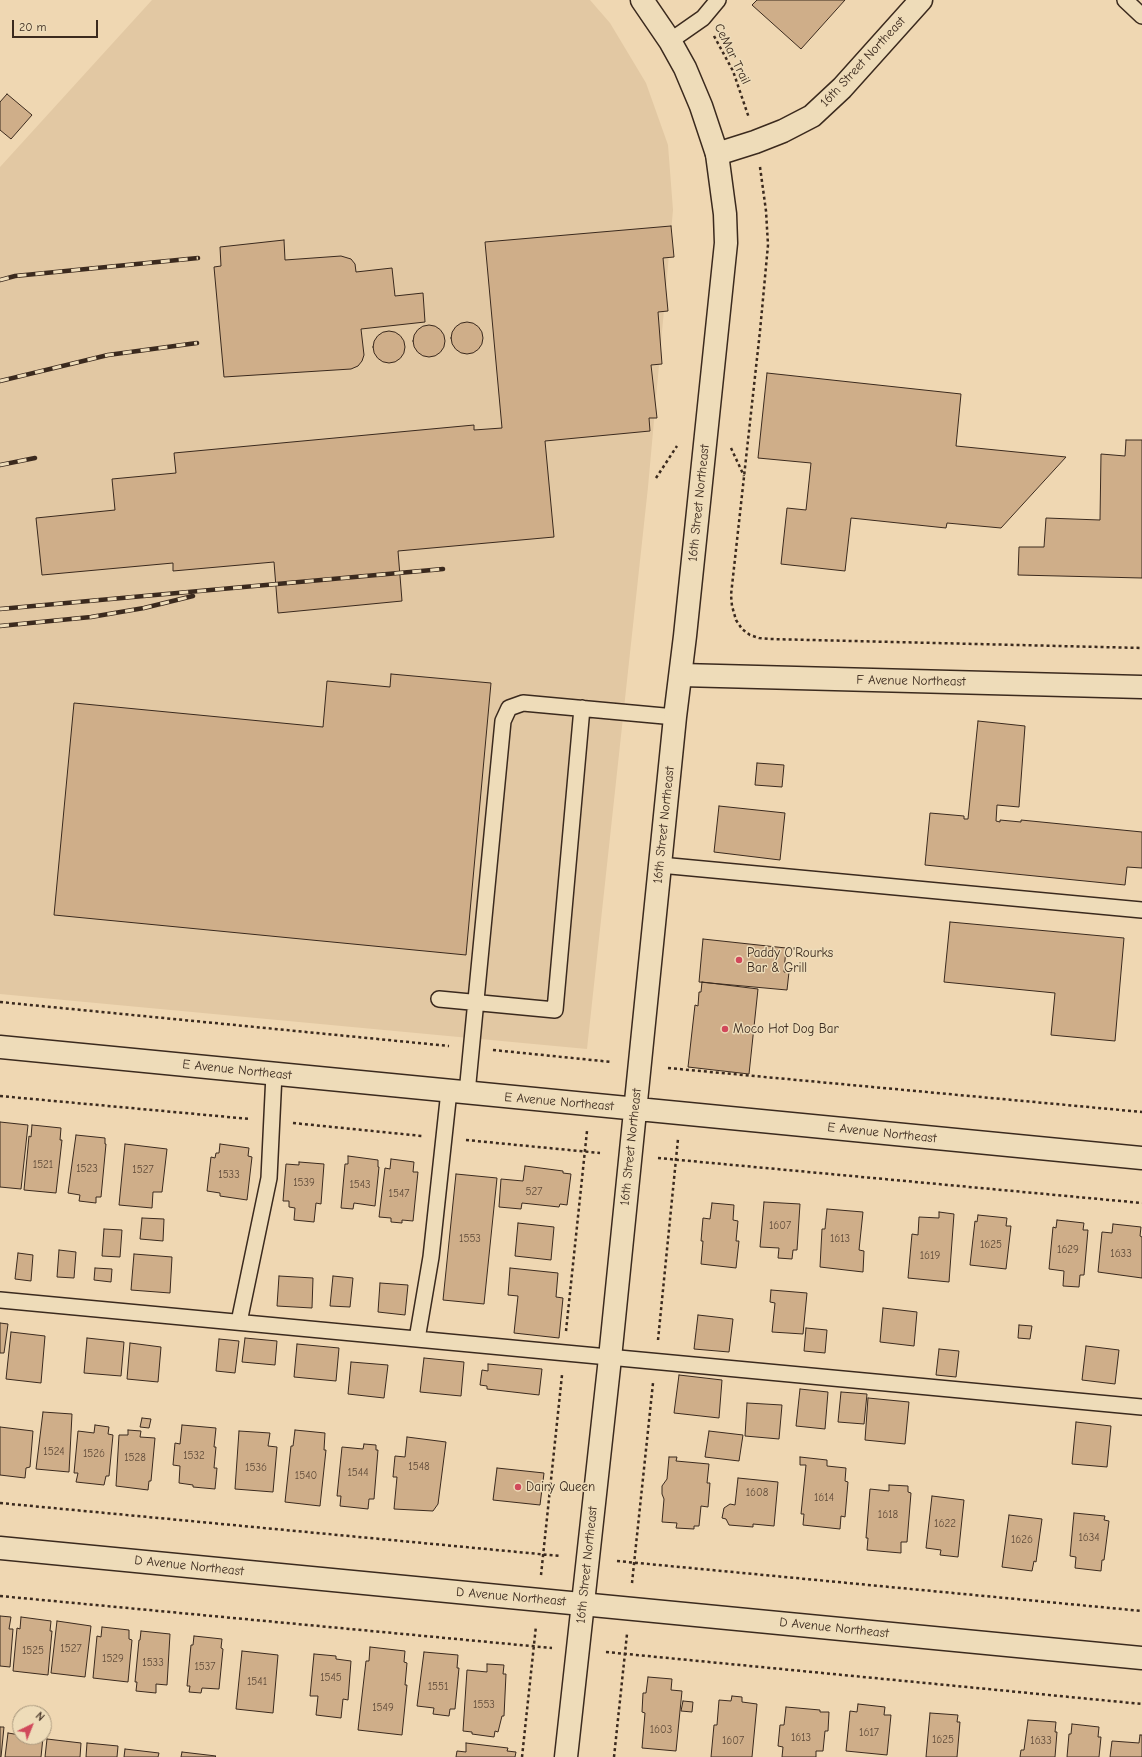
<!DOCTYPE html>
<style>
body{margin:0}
#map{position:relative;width:1142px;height:1757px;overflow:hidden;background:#efd7b2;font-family:"Comic Neue",sans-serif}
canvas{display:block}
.north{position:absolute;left:12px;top:1705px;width:40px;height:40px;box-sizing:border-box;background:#eedcb9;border:1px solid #a6957b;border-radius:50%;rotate:43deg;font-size:11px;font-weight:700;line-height:16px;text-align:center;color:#3b2a1e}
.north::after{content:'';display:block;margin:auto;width:14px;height:18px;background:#d1495b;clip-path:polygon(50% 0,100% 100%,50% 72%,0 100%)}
.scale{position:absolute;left:12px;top:20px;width:86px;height:18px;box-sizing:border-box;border:2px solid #3b2a1e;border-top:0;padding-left:5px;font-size:12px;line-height:14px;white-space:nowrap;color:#3b2a1e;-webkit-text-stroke:3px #eedcb9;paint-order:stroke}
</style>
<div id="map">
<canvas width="1142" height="1757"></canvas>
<div class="north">N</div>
<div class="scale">20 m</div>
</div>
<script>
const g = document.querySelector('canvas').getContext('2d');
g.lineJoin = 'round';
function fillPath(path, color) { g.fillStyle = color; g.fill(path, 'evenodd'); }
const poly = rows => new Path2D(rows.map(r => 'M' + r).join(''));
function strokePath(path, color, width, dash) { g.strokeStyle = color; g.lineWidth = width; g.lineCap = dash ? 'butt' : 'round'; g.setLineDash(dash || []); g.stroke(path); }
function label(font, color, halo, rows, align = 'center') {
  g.font = font + ' "Comic Neue",sans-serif'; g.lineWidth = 3; g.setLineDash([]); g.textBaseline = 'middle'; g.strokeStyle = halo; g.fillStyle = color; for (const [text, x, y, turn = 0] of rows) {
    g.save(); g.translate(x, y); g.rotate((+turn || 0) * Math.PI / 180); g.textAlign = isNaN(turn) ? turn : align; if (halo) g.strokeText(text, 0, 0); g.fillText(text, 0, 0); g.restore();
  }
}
fillPath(poly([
 [152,0,590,0,610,23,646,83,668,145,673,210,648,487,587,1049,0,994,0,167]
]), '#e2c8a3');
const building = poly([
 [757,0,845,0,801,49,752,5,757,0],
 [7,94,32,115,11,139,0,130,0,102,7,94],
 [671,226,674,257,663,258,668,311,658,312,662,364,651,365,657,418,649,418,650,431,545,441,554,537,398,551,402,601,278,613,274,562,173,571,173,563,42,575,36,518,115,510,112,479,176,473,174,453,474,425,474,430,502,428,485,242,671,226],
 [284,240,285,260,341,256,351,259,355,264,356,272,392,268,395,296,423,293,425,322,361,329,364,355,362,361,358,366,351,369,224,377,214,267,221,266,220,247,284,240],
 '451 338a16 16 0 1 1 32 0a16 16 0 1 1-32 0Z',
 '413 341a16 16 0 1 1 32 0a16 16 0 1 1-32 0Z',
 '373 347a16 16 0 1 1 32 0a16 16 0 1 1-32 0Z',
 [767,373,961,394,956,446,1066,457,1001,528,947,523,946,528,851,518,845,571,781,564,787,508,806,510,811,463,758,458,767,373],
 [1126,440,1142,440,1142,578,1018,575,1019,547,1044,547,1046,518,1100,520,1101,454,1125,456,1126,440],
 [391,674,491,683,466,955,54,915,74,703,323,727,327,681,390,687,391,674],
 [978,721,1025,726,1019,807,997,805,996,821,1000,822,1000,820,1021,822,1021,820,1142,832,1142,868,1127,867,1125,885,925,865,930,813,964,816,964,819,968,819,978,721],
 [757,763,784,765,782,787,755,785,757,763],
 [719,806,785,813,780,860,714,852,719,806],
 [950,922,1124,938,1115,1041,1051,1035,1055,993,944,982,950,922],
 [703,939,786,948,784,972,789,972,787,990,699,982,703,939],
 [702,982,758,989,749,1074,688,1067,695,1005,698,1006,699,992,701,992,702,982],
 [0,1122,28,1125,21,1189,0,1187,0,1122],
 [32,1125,61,1128,60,1140,62,1140,56,1193,24,1190,29,1136,31,1137,32,1125],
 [76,1135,105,1138,105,1144,106,1144,101,1197,96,1197,96,1203,79,1201,80,1195,68,1193,76,1135],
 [125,1144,167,1149,162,1192,153,1192,152,1208,119,1205,125,1144],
 [220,1144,249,1148,248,1156,252,1157,247,1200,220,1196,220,1193,207,1191,211,1157,215,1158,216,1153,219,1153,220,1144],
 [348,1156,378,1160,378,1167,379,1167,375,1206,354,1203,353,1209,341,1208,345,1164,348,1164,348,1156],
 [391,1159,414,1162,413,1172,418,1172,413,1221,402,1220,402,1223,391,1222,391,1218,379,1217,385,1168,390,1169,391,1159],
 [299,1162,324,1164,321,1204,316,1203,314,1222,294,1220,295,1208,289,1207,289,1201,283,1201,286,1164,299,1165,299,1162],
 [525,1166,563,1171,563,1173,571,1174,567,1205,560,1204,559,1207,522,1203,521,1209,499,1207,501,1179,523,1181,525,1166],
 [456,1174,497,1178,484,1304,443,1300,456,1174],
 [764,1202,800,1204,797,1250,793,1250,792,1259,778,1258,779,1248,760,1247,764,1202],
 [712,1203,734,1205,733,1220,738,1221,736,1241,739,1241,736,1268,701,1264,703,1241,701,1241,703,1218,710,1219,712,1203],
 [827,1209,863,1212,859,1250,864,1251,863,1272,820,1267,822,1229,825,1229,827,1209],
 [939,1212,954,1214,949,1282,908,1278,912,1234,918,1235,919,1217,939,1218,939,1212],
 [978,1215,1007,1218,1006,1226,1011,1226,1006,1269,970,1265,975,1221,977,1222,978,1215],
 [142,1218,164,1219,163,1241,140,1239,142,1218],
 [1057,1220,1084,1223,1083,1230,1088,1230,1084,1275,1080,1275,1079,1287,1063,1286,1064,1271,1049,1269,1053,1227,1056,1228,1057,1220],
 [518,1223,554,1227,551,1260,515,1256,518,1223],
 [1113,1224,1141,1227,1140,1236,1142,1237,1142,1278,1098,1272,1102,1232,1112,1233,1113,1224],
 [104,1229,122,1230,120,1257,102,1256,104,1229],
 [59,1250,76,1252,74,1278,57,1277,59,1250],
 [18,1253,33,1255,31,1281,15,1279,18,1253],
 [134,1254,172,1257,170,1293,131,1290,134,1254],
 [95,1268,112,1269,111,1282,94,1280,95,1268],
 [510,1268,558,1273,556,1297,563,1298,559,1338,514,1333,518,1296,508,1295,510,1268],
 [279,1276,313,1278,312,1308,277,1306,279,1276],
 [333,1276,353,1278,350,1307,330,1306,333,1276],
 [380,1283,408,1285,405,1315,378,1312,380,1283],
 [771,1290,807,1293,803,1334,772,1332,775,1303,770,1302,771,1290],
 [883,1308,917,1312,914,1346,880,1342,883,1308],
 [698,1315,733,1319,729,1352,694,1349,698,1315],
 [0,1323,8,1324,4,1353,0,1353,0,1323],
 [1019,1325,1032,1326,1030,1339,1018,1338,1019,1325],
 [806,1328,827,1330,825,1353,804,1351,806,1328],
 [11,1332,45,1336,41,1383,6,1379,11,1332],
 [87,1338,124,1342,121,1376,84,1373,87,1338],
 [245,1338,277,1341,275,1365,242,1362,245,1338],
 [219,1339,239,1341,235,1373,216,1371,219,1339],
 [130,1343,161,1347,158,1382,127,1379,130,1343],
 [297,1344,339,1348,336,1381,294,1377,297,1344],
 [1086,1346,1119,1350,1115,1384,1082,1380,1086,1346],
 [939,1349,959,1351,956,1377,936,1375,939,1349],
 [424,1358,464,1362,461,1396,420,1392,424,1358],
 [351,1362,388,1365,384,1398,348,1394,351,1362],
 [488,1364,542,1369,539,1395,487,1389,487,1386,480,1385,482,1370,488,1371,488,1364],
 [679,1375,722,1380,719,1418,674,1413,679,1375],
 [800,1389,828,1392,825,1429,796,1426,800,1389],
 [841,1392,867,1394,864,1424,838,1422,841,1392],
 [868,1398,909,1402,905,1444,865,1440,868,1398],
 [747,1403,782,1405,779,1439,745,1436,747,1403],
 [43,1412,72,1414,69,1472,36,1469,43,1412],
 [142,1418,151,1419,149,1428,140,1427,142,1418],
 [1076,1422,1111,1426,1107,1467,1072,1464,1076,1422],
 [95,1425,109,1427,108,1434,113,1435,109,1476,106,1476,104,1485,76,1482,78,1473,74,1473,78,1431,94,1433,95,1425],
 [182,1425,216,1428,214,1447,216,1447,214,1468,217,1468,215,1489,193,1487,193,1485,179,1483,180,1466,173,1465,175,1443,180,1444,182,1425],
 [0,1427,33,1431,30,1467,26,1468,25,1478,0,1475,0,1427],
 [128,1430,141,1431,140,1437,155,1438,151,1481,149,1481,148,1490,116,1486,119,1435,128,1435,128,1430],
 [295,1430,325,1433,324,1450,326,1450,320,1506,285,1502,291,1446,293,1446,295,1430],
 [239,1431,270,1433,268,1446,277,1447,273,1492,235,1489,239,1431],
 [709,1431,743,1435,739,1461,705,1457,709,1431],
 [407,1437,446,1442,438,1504,433,1511,394,1509,397,1477,393,1477,395,1456,405,1457,407,1437],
 [364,1444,376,1445,376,1450,378,1450,374,1499,369,1499,368,1509,340,1506,341,1496,337,1496,342,1447,363,1449,364,1444],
 [669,1457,677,1457,676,1461,709,1464,707,1483,710,1483,708,1507,701,1506,699,1526,694,1526,694,1529,676,1528,677,1523,662,1522,664,1499,662,1494,662,1486,667,1479,669,1457],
 [800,1457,827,1460,827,1466,846,1468,845,1481,848,1482,845,1517,841,1516,840,1529,803,1525,804,1514,801,1514,806,1465,800,1465,800,1457],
 [497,1468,544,1473,540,1505,493,1500,497,1468],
 [738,1478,778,1482,774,1526,753,1524,753,1527,729,1525,726,1519,722,1518,724,1508,730,1504,735,1505,738,1478],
 [889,1485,908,1486,908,1492,911,1493,907,1542,901,1542,901,1553,867,1550,868,1538,866,1538,870,1489,889,1491,889,1485],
 [932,1496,964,1500,958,1557,940,1555,941,1550,926,1548,932,1496],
 [1074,1513,1105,1516,1104,1520,1109,1521,1104,1560,1102,1560,1101,1571,1075,1568,1076,1557,1070,1556,1074,1513],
 [1009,1515,1042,1519,1036,1562,1034,1561,1032,1571,1002,1567,1009,1515],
 [0,1616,11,1617,9,1629,13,1629,10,1667,0,1666,0,1616],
 [21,1617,51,1621,50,1631,52,1631,48,1675,13,1671,17,1628,20,1629,21,1617],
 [57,1621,91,1626,85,1677,51,1673,57,1621],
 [102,1627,129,1630,129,1639,132,1640,128,1682,93,1678,97,1636,101,1637,102,1627],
 [141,1631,170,1634,167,1685,156,1684,156,1693,136,1691,137,1682,135,1682,139,1640,140,1640,141,1631],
 [194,1636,222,1639,221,1648,223,1649,219,1689,202,1688,201,1693,189,1692,190,1686,187,1686,191,1645,193,1645,194,1636],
 [370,1647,405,1651,404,1662,407,1663,405,1685,407,1685,402,1735,358,1730,366,1661,369,1661,370,1647],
 [242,1651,278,1655,273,1713,236,1709,242,1651],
 [424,1652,458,1655,457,1668,459,1668,455,1709,450,1709,449,1716,433,1714,434,1708,417,1706,424,1652],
 [314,1654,336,1656,336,1659,351,1661,348,1700,343,1699,341,1718,316,1715,318,1696,310,1696,314,1654],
 [487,1664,504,1665,503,1674,506,1674,504,1716,502,1716,498,1732,495,1731,494,1737,472,1734,472,1732,463,1731,467,1670,487,1672,487,1664],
 [648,1677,672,1679,671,1690,682,1691,676,1751,642,1748,645,1713,642,1712,643,1693,646,1693,648,1677],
 [732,1696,742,1697,742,1702,757,1704,752,1757,711,1757,714,1725,717,1725,719,1700,731,1701,732,1696],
 [683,1701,693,1702,692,1712,681,1711,683,1701],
 [858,1704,885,1707,884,1715,891,1715,887,1755,846,1751,850,1711,857,1712,858,1704],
 [786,1707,820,1710,820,1712,829,1712,828,1731,825,1731,823,1751,816,1751,816,1757,782,1757,783,1747,778,1746,780,1725,784,1725,786,1707],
 [930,1713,958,1715,957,1722,960,1722,957,1757,926,1757,930,1713],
 [1028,1720,1056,1722,1055,1732,1057,1732,1055,1757,1020,1757,1021,1750,1024,1750,1028,1720],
 [1072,1724,1099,1727,1098,1737,1101,1737,1099,1757,1067,1757,1069,1734,1071,1734,1072,1724],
 [0,1727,4,1727,1,1757,0,1757,0,1727],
 [8,1733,20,1735,20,1737,43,1737,41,1757,5,1757,8,1733],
 [1140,1735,1142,1735,1142,1757,1110,1757,1112,1741,1139,1743,1140,1735],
 [47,1739,81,1743,80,1757,45,1757,47,1739],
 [87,1743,118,1746,117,1757,86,1757,87,1743],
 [466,1743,508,1748,507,1751,516,1752,515,1757,456,1757,457,1751,466,1752,466,1743],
 [125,1749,159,1753,158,1757,124,1757,125,1749],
 [182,1752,216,1756,215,1757,181,1757,182,1752]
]);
fillPath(building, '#cfae89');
strokePath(building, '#3b2a1e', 1);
const service = poly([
 [1125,0,1142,16],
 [670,41,703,18,718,0],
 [660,865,1142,910],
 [439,999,555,1010,582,708],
 [467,1093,503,721,509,708,523,703,675,717],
 [0,1300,1142,1407],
 [239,1322,269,1178,274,1074],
 [417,1339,431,1257,449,1091]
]);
const minor = poly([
 [717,154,755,142,783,131,812,116,842,88,921,0],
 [681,675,1142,687],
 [0,1548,1142,1658]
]);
const tertiary = poly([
 [0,1047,1142,1158],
 [566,1757,610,1358,675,717,685,636,726,243,725,214,717,154,701,106,685,68,670,41,642,0]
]);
strokePath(service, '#3b2a1e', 18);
strokePath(minor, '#3b2a1e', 25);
strokePath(tertiary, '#3b2a1e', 25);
strokePath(poly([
 [714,36,733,71,749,118],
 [760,167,766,211,768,245,760,331,731,595,732,606,736,620,742,629,750,635,759,638,770,639,1142,648],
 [731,448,744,476],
 [656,478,677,446],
 [0,1002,449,1046],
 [493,1050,612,1062],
 [668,1068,1142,1112],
 [0,1096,250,1119],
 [293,1123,422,1136],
 [466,1140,600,1153],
 [658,1158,1142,1203],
 [566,1331,587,1131],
 [658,1340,678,1139],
 [0,1503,560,1556],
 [617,1561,1142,1611],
 [541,1575,562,1375],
 [632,1583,653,1383],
 [0,1596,552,1648],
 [606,1652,1142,1704],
 [522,1757,536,1626],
 [614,1757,627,1634]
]), '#3b2a1e', 2.5, [3, 3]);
strokePath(service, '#eedcb9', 15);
strokePath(minor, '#eedcb9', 22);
strokePath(tertiary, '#eedcb9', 22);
const rail = poly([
 [0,280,15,276,198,258],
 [0,381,108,355,197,343],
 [0,465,35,458],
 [0,609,443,569],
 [0,626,91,617,144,608,193,596]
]);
strokePath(rail, '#3b2a1e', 4.5);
strokePath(rail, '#eedcb9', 3, [9]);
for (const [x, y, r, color] of [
 [739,960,4,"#d1495b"],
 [725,1029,4,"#d1495b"],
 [518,1487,4,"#d1495b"]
]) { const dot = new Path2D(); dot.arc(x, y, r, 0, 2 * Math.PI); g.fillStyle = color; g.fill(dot); strokePath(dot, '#eedcb9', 1.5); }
label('11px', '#604b39', null, [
 ["1521",43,1165],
 ["1523",87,1169],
 ["1527",143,1170],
 ["1533",229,1175],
 ["1539",304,1183],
 ["1543",360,1185],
 ["527",534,1192],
 ["1547",399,1194],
 ["1607",780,1226],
 ["1553",470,1239],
 ["1613",840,1239],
 ["1625",991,1245],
 ["1629",1068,1250],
 ["1633",1121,1254],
 ["1619",930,1256],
 ["1524",54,1452],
 ["1526",94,1454],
 ["1532",194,1456],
 ["1528",135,1458],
 ["1548",419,1467],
 ["1536",256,1468],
 ["1544",358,1473],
 ["1540",306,1476],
 ["1608",757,1493],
 ["1614",824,1498],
 ["1618",888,1515],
 ["1622",945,1524],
 ["1634",1089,1538],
 ["1626",1022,1540],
 ["1527",71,1649],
 ["1525",33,1651],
 ["1529",113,1659],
 ["1533",153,1663],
 ["1537",205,1667],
 ["1545",331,1678],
 ["1541",257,1682],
 ["1551",438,1687],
 ["1553",484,1705],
 ["1549",383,1708],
 ["1603",661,1730],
 ["1617",869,1733],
 ["1613",801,1738],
 ["1625",943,1740],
 ["1607",733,1741],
 ["1633",1041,1741]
]);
label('13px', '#3b2a1e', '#eedcb9', [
 ["CeMar Trail",732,54,64],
 ["16th Street Northeast",863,62,-47],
 ["16th Street Northeast",699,503,-84],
 ["F Avenue Northeast",911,681,1],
 ["16th Street Northeast",664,825,-84],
 ["E Avenue Northeast",237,1070,6],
 ["E Avenue Northeast",559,1102,5],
 ["E Avenue Northeast",882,1133,6],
 ["16th Street Northeast",631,1147,-84],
 ["16th Street Northeast",587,1565,-84],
 ["D Avenue Northeast",189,1566,6],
 ["D Avenue Northeast",511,1597,5],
 ["D Avenue Northeast",834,1628,6]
]);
label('13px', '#3b2a1e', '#eedcb9', [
 ["Paddy O'Rourks",747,953],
 ["Bar & Grill",747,968],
 ["Moco Hot Dog Bar",733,1029],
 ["Dairy Queen",526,1487]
], 'left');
</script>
